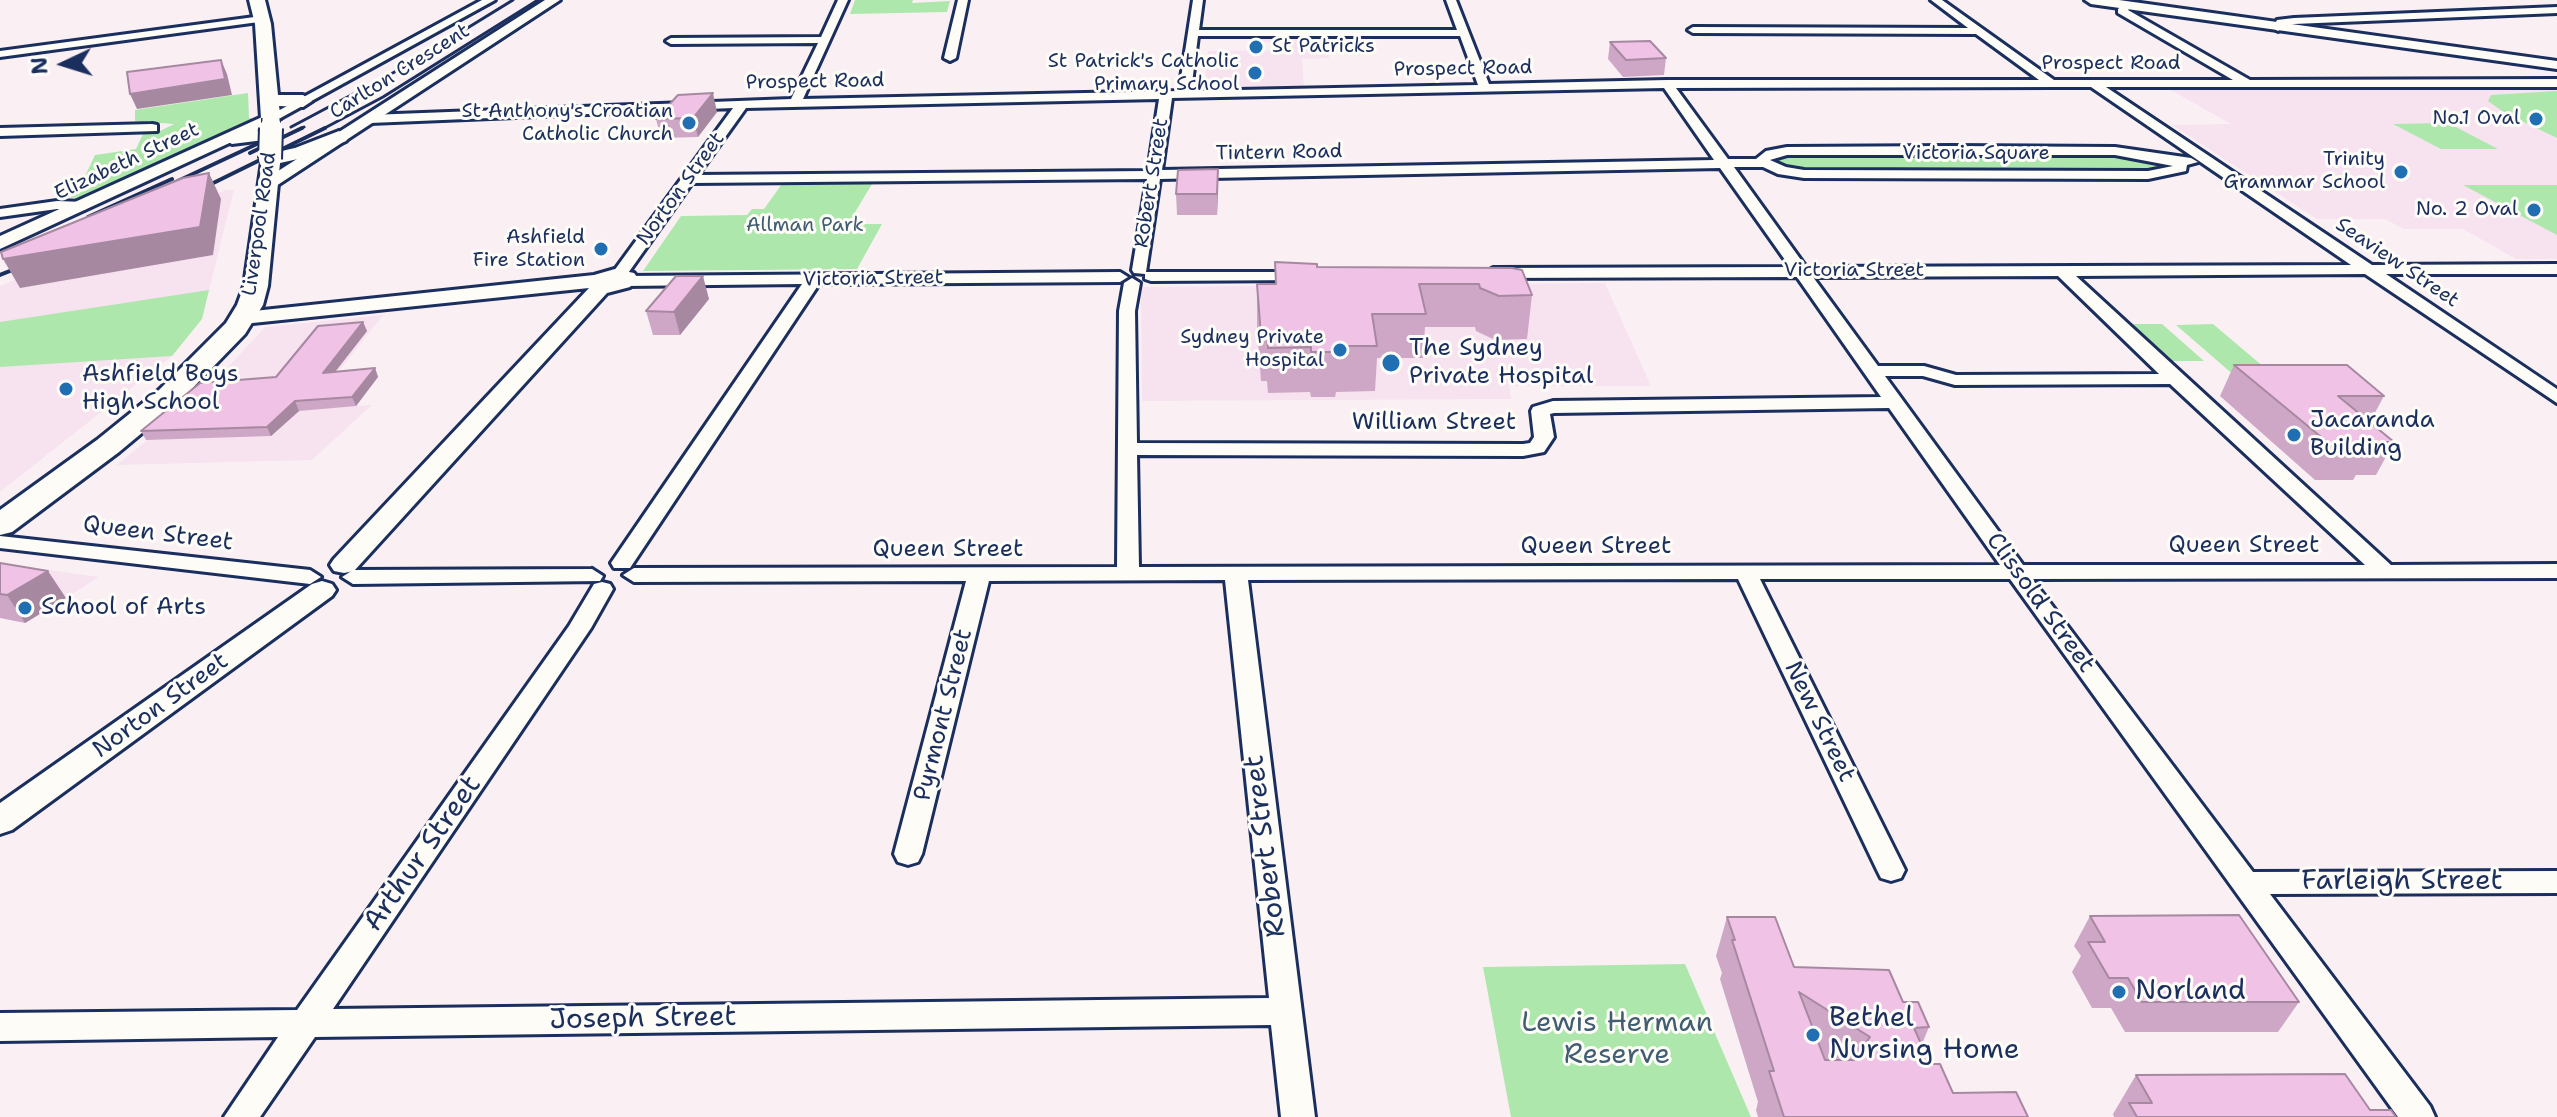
<!DOCTYPE html>
<style>
body{margin:0}
#map{position:relative;width:2557px;height:1117px;overflow:hidden;background:#faf0f4;font-family:"Shantell Sans",sans-serif}
canvas{display:block}
.north{position:absolute;left:24px;top:24px;width:80px;height:80px;-webkit-text-stroke:6px #fdfcf7;paint-order:stroke;rotate:266deg;font-size:22px;font-weight:700;line-height:32px;text-align:center;color:#1b2f5e}
.north::after{content:'';display:block;margin:auto;width:28px;height:36px;background:#1b2f5e;clip-path:polygon(50% 0,100% 100%,50% 72%,0 100%)}
</style>
<div id="map">
<canvas width="2557" height="1117"></canvas>
<div class="north">N</div>
</div>
<script>
const g = document.querySelector('canvas').getContext('2d');
g.lineJoin = 'round';
function fillPath(path, color) { g.fillStyle = color; g.fill(path, 'evenodd'); }
const poly = rows => new Path2D(rows.map(r => 'M' + r).join(''));
function strokePath(path, color, width, dash) { g.strokeStyle = color; g.lineWidth = width; g.lineCap = dash ? 'butt' : 'round'; g.setLineDash(dash || []); g.stroke(path); }
function label(font, color, halo, rows, align = 'center') {
  g.font = font + ' "Shantell Sans",sans-serif'; g.lineWidth = 6; g.setLineDash([]); g.textBaseline = 'middle'; g.strokeStyle = halo; g.fillStyle = color; for (const [text, x, y, turn = 0] of rows) {
    g.save(); g.translate(x, y); g.rotate((+turn || 0) * Math.PI / 180); g.textAlign = isNaN(turn) ? turn : align; if (halo) g.strokeText(text, 0, 0); g.fillText(text, 0, 0); g.restore();
  }
}
fillPath(poly([
 [1258,37,1327,38,1329,58,1302,59,1304,87,1204,89,1208,51,1280,50,1281,42,1259,42],
 [2167,88,2557,88,2557,259,2516,259,2463,229,2404,229,2385,219,2317,219,2172,125,2231,124],
 [226,190,234,190,202,319,172,356,0,492,0,286],
 [1605,283,1651,386,1509,386,1511,399,1142,401,1141,287],
 [383,315,331,381,378,377,356,406,372,405,312,460,117,465,205,392,265,327],
 [0,563,99,577,66,598]
]), '#f7e2f0');
fillPath(poly([
 [855,0,913,0,912,3,950,1,947,12,850,14],
 [2557,91,2557,138,2505,113,2488,101,2491,95],
 [248,93,249,118,252,118,229,132,87,197,70,198,79,189,95,155,136,149,143,134,156,133,174,124,135,121,135,110],
 [2447,123,2448,123,2498,149,2441,149,2393,124],
 [1781,155,2132,155,2159,161,2164,167,2152,170,1808,171,1790,170,1773,162,1773,158],
 [875,179,848,224,882,224,857,269,643,271,681,216,747,215,752,209,764,209,784,181],
 [2463,185,2557,185,2557,235],
 [209,290,202,319,172,356,0,367,0,322],
 [2130,324,2162,324,2204,361,2169,361],
 [2213,324,2291,390,2251,390,2176,325],
 [1685,964,1751,1117,1511,1117,1483,967]
]), '#ade7ac');
const minor = poly([
 [482,0,495,0,275,121,265,118,482,0],
 [838,0,848,0,803,99,1179,91,1193,0,1203,0,1199,30,1457,30,1446,0,1456,0,1489,84,1667,80,2039,80,1976,34,1693,33,1688,30,1693,27,1968,28,1931,0,1942,0,2054,80,2233,80,2118,13,2118,9,2126,3,2131,6,2128,10,2250,80,2557,79,2557,87,2106,87,2372,265,2557,264,2557,274,2386,274,2557,389,2557,403,2365,274,2076,276,2391,565,2557,564,2557,578,2032,579,2253,872,2557,871,2557,893,2270,894,2430,1106,2435,1117,2398,1117,2010,579,1760,579,1905,870,1901,878,1891,881,1881,878,1877,870,1738,579,1248,580,1315,1117,1281,1117,1271,1025,315,1037,260,1117,224,1117,278,1037,0,1041,0,1013,297,1010,569,626,594,584,602,582,610,584,613,589,591,628,333,1009,1269,998,1225,580,989,581,922,854,918,862,908,865,898,862,894,854,966,581,634,582,623,575,634,568,1117,567,1119,311,1124,283,1132,278,1140,283,1135,311,1137,443,1523,444,1530,443,1534,437,1531,411,1533,407,1553,401,1881,397,1797,277,1493,278,1485,273,1493,268,1790,267,1720,168,1160,179,1146,272,1312,272,1314,275,1306,280,1151,281,1145,279,1145,274,1134,273,1132,270,1147,179,692,183,626,276,1120,272,1128,277,1120,282,819,284,630,568,614,568,611,563,802,284,626,286,611,275,733,108,370,123,364,119,370,115,791,99,818,43,671,44,666,41,671,38,821,37,838,0],
 [1198,36,1460,36,1478,85,1191,91,1198,36],
 [2054,87,2091,87,2351,265,1806,267,1734,167,1763,167,1778,174,1804,178,2148,179,2186,171,2187,165,2198,162,2191,158,2115,147,1952,146,1787,147,1766,151,1756,159,1728,159,1676,88,2054,87],
 [1664,88,1714,160,1162,170,1172,98,1664,88],
 [1159,99,1148,171,698,175,746,108,1159,99],
 [1787,155,2115,155,2173,166,2148,171,1804,170,1786,167,1770,160,1787,155],
 [2058,276,2159,374,1956,375,1924,366,1878,366,1813,277,2058,276],
 [1885,376,1923,376,1955,385,2170,384,2365,565,2023,565,1885,376],
 [1889,408,2000,565,1139,567,1137,455,1523,456,1544,452,1554,437,1550,414,1554,413,1889,408],
 [958,0,968,0,956,58,950,61,944,58,958,0],
 [2557,7,2557,13,2294,24,2285,25,2278,31,2273,28,2277,20,2294,18,2557,7],
 [262,16,266,17,266,21,0,57,0,51,262,16],
 [152,124,157,125,157,131,0,136,0,128,152,124],
 [57,201,84,202,91,206,84,210,57,209,0,217,0,209,57,201],
 [0,536,310,570,321,577,310,584,0,548,0,536],
 [592,569,603,576,600,581,353,584,342,577,353,570,592,569]
]);
const major = poly([
 [545,0,560,0,276,186,270,187,261,182,545,0],
 [2085,0,2119,0,2557,61,2557,69,2091,4,2085,0],
 [271,113,277,115,277,121,0,249,0,236,271,113],
 [615,269,634,273,637,277,630,287,607,293,354,571,344,573,334,571,330,565,334,559,589,288,243,324,232,318,235,313,594,275,615,269],
 [322,581,332,584,336,590,332,596,12,830,0,834,0,803,312,584,322,581]
]);
const highway = poly([
 [249,0,265,0,271,24,278,95,303,95,312,101,303,107,279,106,281,118,271,124,261,118,255,24,249,0],
 [257,130,267,136,264,140,232,144,222,138,232,132,257,130],
 [339,131,349,137,346,141,307,157,280,163,268,286,263,305,245,334,179,402,119,452,12,532,0,535,0,510,97,440,159,390,226,323,237,305,244,286,263,155,295,148,339,131]
]);
strokePath(minor, '#1b2f5e', 6);
strokePath(major, '#1b2f5e', 6);
strokePath(highway, '#1b2f5e', 6);
fillPath(minor, '#fdfcf7');
fillPath(major, '#fdfcf7');
fillPath(highway, '#fdfcf7');
strokePath(poly([
 [291,127,404,67,513,0],
 [298,130,304,127],
 [321,130,383,97,538,0]
]), '#1b2f5e', 3);
strokePath(poly([
 [250,153,302,128],
 [165,187,259,143],
 [195,192,325,128],
 [88,217,172,179],
 [0,275,30,263]
]), '#1b2f5e', 4);
const highwayBridgeFar1 = poly([
 [271,130,271,118]
]);
const highwayBridge = poly([
 [270,159,271,128]
]);
strokePath(highwayBridgeFar1, '#1b2f5e', 20, []);
strokePath(highwayBridge, '#1b2f5e', 26, []);
strokePath(highwayBridgeFar1, '#fdfcf7', 17);
strokePath(highwayBridge, '#fdfcf7', 22);
fillPath(poly([
 [1610,42,1666,58,1664,75,1623,77,1608,59],
 [717,112,698,137,661,138,656,119],
 [1218,189,1217,215,1177,215,1176,194],
 [1275,262,1317,267,1512,268,1532,295,1527,339,1495,340,1476,331,1475,327,1425,327,1423,358,1377,358,1375,391,1336,392,1335,397,1311,397,1310,392,1268,393,1267,381,1261,381,1257,327,1257,284,1275,284],
 [709,299,680,335,653,335,646,311],
 [363,322,367,331,335,372,375,368,378,377,356,406,299,411,271,436,146,440,141,431,276,377],
 [2234,365,2384,396,2370,422,2394,442,2376,475,2356,475,2353,480,2315,480,2220,396],
 [0,563,66,598,25,623,0,618],
 [2090,916,2299,1002,2278,1032,2125,1032,2111,1008,2092,1008,2072,972,2081,956,2074,946],
 [1727,917,1794,967,1903,1002,1929,1027,1922,1044,1930,1064,1953,1093,2028,1117,1758,1117,1756,1110,1758,1102,1720,979,1722,973,1716,956],
 [2136,1075,2370,1110,2396,1117,2114,1117,2113,1114]
]), '#cea7c6');
fillPath(poly([
 [221,60,227,74,232,95,137,109,130,94],
 [713,93,717,112,698,137,693,118],
 [1218,169,1218,189,1217,215,1217,194],
 [209,173,221,199,213,255,20,288,3,259],
 [703,276,709,299,680,335,674,312],
 [363,322,367,331,327,382,323,373],
 [375,368,378,377,356,406,352,397],
 [295,401,299,411,271,436,267,427],
 [48,571,66,598,25,623,7,595]
]), '#a788a1');
const building = poly([
 [1650,41,1666,58,1626,60,1610,42,1650,41],
 [221,60,225,79,130,94,127,72,221,60],
 [713,93,693,118,656,119,678,95,713,93],
 [1218,169,1217,194,1176,194,1178,170,1218,169],
 [209,173,200,227,3,259,1,252,183,178,209,173],
 [1275,262,1317,264,1317,267,1512,268,1522,270,1532,295,1499,296,1480,288,1479,284,1419,284,1426,314,1372,314,1377,346,1336,346,1337,352,1311,352,1311,347,1268,348,1267,336,1261,336,1257,284,1276,284,1275,262],
 [676,276,703,276,674,312,646,311,676,276],
 [363,322,323,373,375,368,352,397,295,401,267,427,141,431,200,383,276,377,318,326,363,322],
 [2234,365,2347,365,2384,396,2338,396,2394,442,2366,442,2371,446,2332,446,2234,365],
 [0,563,48,571,7,595,0,594,0,563],
 [2239,915,2299,1002,2142,1002,2128,978,2109,978,2088,942,2105,942,2090,916,2239,915],
 [1727,917,1775,917,1794,967,1889,970,1903,1002,1918,1002,1929,1027,1914,1028,1930,1064,1940,1064,1953,1093,2016,1092,2028,1117,1784,1117,1769,1071,1774,1071,1732,940,1735,940,1727,917],
 [1799,992,1870,1037,1854,1060,1825,1060,1799,992],
 [2345,1074,2370,1110,2391,1110,2396,1117,2137,1117,2129,1103,2152,1103,2136,1075,2345,1074]
]);
fillPath(building, '#efc2e6');
strokePath(building, '#a788a1', 2);
for (const [x, y, r, color] of [
 [1256,47,8,"#1f6fb2"],
 [1255,73,8,"#1f6fb2"],
 [2536,119,8,"#1f6fb2"],
 [689,123,8,"#1f6fb2"],
 [2401,172,8,"#1f6fb2"],
 [2534,210,8,"#1f6fb2"],
 [601,249,8,"#1f6fb2"],
 [1340,350,8,"#1f6fb2"],
 [1391,363,10,"#1f6fb2"],
 [66,389,8,"#1f6fb2"],
 [2294,435,8,"#1f6fb2"],
 [25,608,8,"#1f6fb2"],
 [2119,992,8,"#1f6fb2"],
 [1813,1035,8,"#1f6fb2"]
]) { const dot = new Path2D(); dot.arc(x, y, r, 0, 2 * Math.PI); g.fillStyle = color; g.fill(dot); strokePath(dot, '#fdfcf7', 3); }
label('20px', '#1b2f5e', '#fdfcf7', [
 ["St Patricks",1272,47,"left"],
 ["St Patrick's Catholic",1239,62],
 ["Primary School",1239,85],
 ["St Anthony's Croatian",673,112],
 ["Catholic Church",673,135],
 ["No.1 Oval",2520,119],
 ["Trinity",2385,160],
 ["Grammar School",2385,183],
 ["No. 2 Oval",2518,210],
 ["Ashfield",585,238],
 ["Fire Station",585,261],
 ["Sydney Private",1324,338],
 ["Hospital",1324,361]
], 'right');
label('20px', '#1b2f5e', '#fdfcf7', [
 ["Prospect Road",2111,64],
 ["Prospect Road",1463,69,-1],
 ["Carlton Crescent",400,72,-32],
 ["Prospect Road",815,82,-1],
 ["Tintern Road",1279,153,-1],
 ["Victoria Square",1976,154],
 ["Elizabeth Street",127,162,-25],
 ["Robert Street",1152,183,-81],
 ["Norton Street",681,189,-54],
 ["Liverpool Road",260,224,-82],
 ["Seaview Street",2397,263,34],
 ["Victoria Street",1854,271],
 ["Victoria Street",873,279,-1]
]);
label('20px', '#405d72', '#fdfcf7', [
 ["Allman Park",805,226]
]);
label('24px', '#1b2f5e', '#fdfcf7', [
 ["The Sydney",1409,349],
 ["Private Hospital",1409,377],
 ["Ashfield Boys",82,375],
 ["High School",82,403],
 ["Jacaranda",2310,421],
 ["Building",2310,449],
 ["School of Arts",41,608]
], 'left');
label('24px', '#1b2f5e', '#fdfcf7', [
 ["William Street",1434,423],
 ["Queen Street",158,534,7],
 ["Queen Street",2244,546],
 ["Queen Street",1596,547],
 ["Queen Street",948,550],
 ["Clissold Street",2040,603,54],
 ["Norton Street",161,706,-36],
 ["Pyrmont Street",944,715,-76],
 ["New Street",1819,722,64]
]);
label('28px', '#1b2f5e', '#fdfcf7', [
 ["Robert Street",1266,846,-97],
 ["Arthur Street",423,854,-55],
 ["Farleigh Street",2402,882],
 ["Joseph Street",643,1019,-1]
]);
label('28px', '#1b2f5e', '#fdfcf7', [
 ["Norland",2135,992],
 ["Bethel",1829,1019],
 ["Nursing Home",1829,1051]
], 'left');
label('28px', '#405d72', '#fdfcf7', [
 ["Lewis Herman",1617,1024],
 ["Reserve",1617,1056]
]);
</script>
